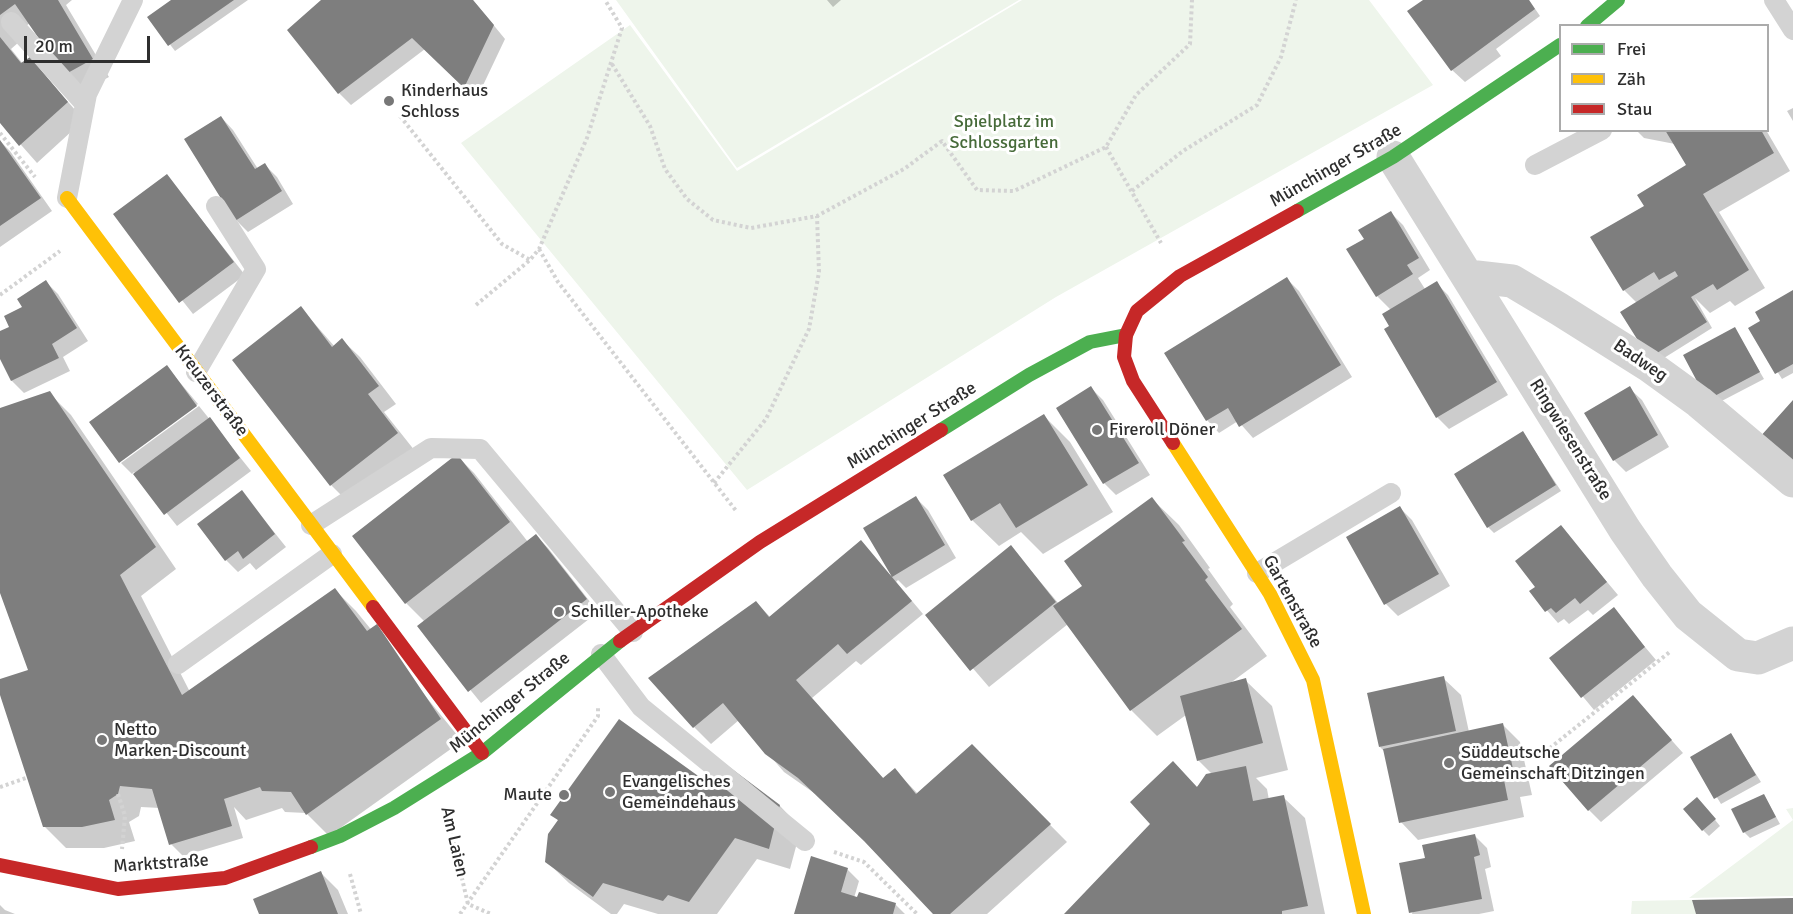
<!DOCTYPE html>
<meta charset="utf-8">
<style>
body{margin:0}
#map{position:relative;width:1793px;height:914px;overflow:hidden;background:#fff;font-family:Signika,sans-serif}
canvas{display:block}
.legend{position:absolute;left:1559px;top:24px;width:210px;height:108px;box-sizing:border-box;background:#fff;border:2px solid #ababab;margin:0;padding:8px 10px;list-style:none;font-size:18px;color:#2e2e2e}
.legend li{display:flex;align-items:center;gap:12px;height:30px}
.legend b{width:30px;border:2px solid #ababab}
.scale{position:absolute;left:24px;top:36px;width:126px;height:27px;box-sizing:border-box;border:3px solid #2e2e2e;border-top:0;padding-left:8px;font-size:18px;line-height:21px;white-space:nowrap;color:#2e2e2e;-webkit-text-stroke:4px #fff;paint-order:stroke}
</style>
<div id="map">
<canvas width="1793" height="914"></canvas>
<ul class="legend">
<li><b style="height:8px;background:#4caf50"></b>Frei</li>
<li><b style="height:8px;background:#ffc107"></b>Zäh</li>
<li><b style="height:8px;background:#c62828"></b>Stau</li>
</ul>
<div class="scale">20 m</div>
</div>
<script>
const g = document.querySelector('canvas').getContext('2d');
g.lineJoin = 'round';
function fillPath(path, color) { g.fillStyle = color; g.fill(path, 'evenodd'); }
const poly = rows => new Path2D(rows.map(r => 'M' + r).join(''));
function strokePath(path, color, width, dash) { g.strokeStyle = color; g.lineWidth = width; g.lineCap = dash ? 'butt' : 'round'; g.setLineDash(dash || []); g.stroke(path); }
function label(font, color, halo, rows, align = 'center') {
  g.font = font + ' Signika,sans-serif'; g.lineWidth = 6; g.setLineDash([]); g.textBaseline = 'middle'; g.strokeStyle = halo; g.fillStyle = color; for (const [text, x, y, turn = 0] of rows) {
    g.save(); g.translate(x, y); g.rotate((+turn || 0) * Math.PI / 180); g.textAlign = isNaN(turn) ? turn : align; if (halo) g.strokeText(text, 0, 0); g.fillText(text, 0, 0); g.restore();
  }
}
fillPath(poly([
 [616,0,1019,0,737,168],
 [1022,0,1369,0,1433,85,1056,297,747,490,461,143,630,25,737,171],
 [1793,808,1793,896,1689,898,1793,820,1786,809],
 [1793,898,1793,914,1631,914,1632,901]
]), '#eef5eb');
fillPath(poly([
 [0,0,72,0,66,5,109,77,82,91,30,23,14,35,19,42,11,49,23,64,30,59,84,120,37,163,0,121],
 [174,0,248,0,175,51,149,17],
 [323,0,473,0,505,39,477,98,425,49,351,105,339,93],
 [827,0,841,0,833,7],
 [1425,0,1529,0,1540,16,1496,49,1501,56,1465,82,1452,70],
 [1793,108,1793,121,1787,111],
 [221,117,233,130,258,169,265,165,277,177,293,204,248,232,236,220],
 [1636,130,1766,130,1790,171,1719,212,1765,288,1735,306,1730,301,1710,313,1695,298,1712,328,1656,363,1637,303,1624,290,1646,206,1688,166,1675,144,1644,138],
 [0,141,10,151,52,211,0,247],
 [167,176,245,275,193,314,115,215],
 [1391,213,1403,225,1430,270,1418,278,1425,289,1436,283,1448,295,1508,395,1449,429,1437,417,1391,327,1391,310,1377,296,1366,239],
 [1287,279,1299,291,1352,377,1253,438,1238,421,1219,433,1207,420,1166,353],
 [46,282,58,294,88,341,63,357,70,371,24,393,12,381,0,356,0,333,11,328],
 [1793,292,1793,373,1782,379,1750,329,1762,321],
 [301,308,335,347,342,340,360,357,396,404,384,412,415,451,348,502,331,485],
 [1735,329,1764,379,1714,405,1685,356],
 [167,367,198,404,120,460],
 [1091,388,1103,400,1150,475,1116,495,1104,483],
 [1629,388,1642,400,1669,447,1626,472,1614,460],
 [49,393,71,415,176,569,141,596,190,692,335,590,356,611,462,741,329,836,306,813,285,812,282,808,246,820,234,807,243,838,183,856,171,844,160,808,141,807,139,816,129,822,135,841,104,848,66,848,44,826,0,690,0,681,30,671,0,589,0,409],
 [199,406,251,471,177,526,134,472,132,474,121,463],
 [1044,416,1070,442,1113,512,1043,554,1021,532,999,546,972,520],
 [1523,433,1561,491,1494,533,1488,527],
 [457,456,474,473,528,542,536,536,548,548,598,612,481,703,419,627,425,622,406,603,354,536],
 [242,492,286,547,256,570,250,563,238,572,226,560],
 [916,498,928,510,956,558,906,588,898,580,896,582,923,614,861,665,856,661,812,698,884,779,895,770,918,794,972,746,1067,842,987,914,935,914,873,849,817,795,784,772,739,720,711,744,694,727,756,602,771,618,861,542,891,576],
 [1152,499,1179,525,1210,568,1208,569,1233,604,1230,607,1267,656,1229,684,1245,680,1272,706,1288,770,1256,778,1267,789,1269,800,1283,797,1305,818,1325,914,1066,914,1152,824,1212,774,1198,760,1186,715,1157,736,1131,710,1068,624,989,687,927,615,1011,547,1059,604,1084,586],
 [1400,508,1412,520,1450,586,1398,616,1386,604],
 [1561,527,1618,595,1593,615,1588,610,1569,624,1564,619,1558,623,1531,592,1537,587],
 [1613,609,1656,660,1594,710,1551,658],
 [1443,678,1461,695,1469,732,1503,725,1520,742,1532,795,1520,797,1524,817,1418,840,1401,822,1385,752,1380,747],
 [1633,697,1683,753,1601,822,1589,810],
 [1731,735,1761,782,1721,804,1692,757],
 [701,780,780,806,801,828,790,869,757,859,717,914,658,914,624,904,617,914,611,914,569,883,547,862,559,821,552,814],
 [1764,795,1780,824,1750,838,1744,832],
 [1703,805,1720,826,1709,836,1703,830],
 [1475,836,1487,848,1491,867,1485,869,1494,911,1479,914,1412,914,1426,859],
 [847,869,859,881,854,898,895,904,905,914,795,914],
 [321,873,338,890,348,914,261,914],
 [0,905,5,910,15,914,0,914]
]), '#0003');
fillPath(poly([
 [0,0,58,0,93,59,64,75,15,4,0,15],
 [171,0,234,0,168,46,147,17],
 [321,0,473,0,494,25,464,88,412,38,338,94,287,30],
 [1423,0,1529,0,1535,9,1451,71,1407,11],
 [0,37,21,63,30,57,68,102,19,146,0,123],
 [221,116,255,169,265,163,282,191,235,221,184,139],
 [1665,130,1761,130,1774,153,1703,194,1749,270,1717,290,1713,284,1691,297,1707,322,1649,358,1620,312,1678,276,1675,271,1659,280,1654,272,1623,291,1590,237,1644,206,1637,195,1686,165],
 [0,140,41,198,0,226],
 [167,174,234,262,179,303,113,214],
 [1391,211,1419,258,1407,265,1413,274,1376,297,1346,249,1364,239,1358,230],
 [1287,277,1341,365,1239,427,1228,408,1206,421,1164,353],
 [46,280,77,328,52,344,59,358,11,381,0,359,0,331,9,327,4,316,22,307,17,299],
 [1437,281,1497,382,1436,418,1384,329,1389,326,1382,314],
 [1793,290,1793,364,1775,374,1748,328,1760,321,1755,312],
 [301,306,332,347,342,338,379,386,368,394,398,433,330,486,232,360],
 [1735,327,1760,372,1707,400,1683,355],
 [167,365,197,406,119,463,89,422],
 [1091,386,1139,463,1103,484,1056,408],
 [1630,386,1658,435,1613,461,1584,413],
 [50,391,156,547,120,575,182,695,335,588,367,631,377,624,441,719,306,815,291,792,262,791,260,787,224,799,232,826,169,845,152,789,120,786,118,794,109,800,115,820,82,827,43,827,0,695,0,679,28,670,0,593,0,408],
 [1793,400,1793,468,1759,438],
 [1044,414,1088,485,1016,528,1000,503,971,521,943,475],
 [210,417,240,458,164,515,133,474],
 [1523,431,1556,485,1487,528,1454,474],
 [457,454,510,522,405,604,352,536],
 [242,490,275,534,243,559,238,551,225,561,197,524],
 [916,496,945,545,892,577,863,528],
 [1152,497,1185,541,1182,542,1208,577,1205,580,1242,629,1130,711,1053,606,1082,586,1064,561],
 [1400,506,1439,574,1384,605,1346,537],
 [1561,525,1607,582,1580,604,1575,598,1556,613,1551,608,1545,612,1529,591,1535,587,1515,561],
 [536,534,587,599,468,692,417,626],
 [861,540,912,601,847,654,838,644,796,680,883,778,895,768,916,794,972,744,1051,824,950,914,933,914,864,841,798,778,765,754,723,703,693,728,648,678,756,601,769,617],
 [1011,545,1056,602,970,671,925,615],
 [1614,607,1645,647,1581,698,1549,658],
 [1444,676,1456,731,1379,747,1367,693],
 [1246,678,1263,743,1197,761,1180,696],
 [1633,695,1672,740,1588,811,1549,766],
 [619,719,701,778,716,757,780,805,769,849,735,838,689,902,668,895,663,901,603,883,593,897,545,862,548,834,558,820,550,815],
 [1503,723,1515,778,1504,780,1508,800,1399,823,1383,749],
 [1731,733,1756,775,1714,799,1690,757],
 [1173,761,1197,787,1206,774,1246,766,1253,801,1284,795,1308,906,1282,911,1282,914,1064,914,1150,824,1130,802],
 [1764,794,1776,817,1743,833,1731,809],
 [1697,797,1716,819,1702,831,1683,809],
 [1475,834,1480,855,1474,857,1482,899,1409,913,1399,863,1425,858,1422,845],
 [811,856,848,868,841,892,857,897,859,892,896,903,893,914,794,914],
 [321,871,338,914,259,914,253,899],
 [1793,898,1793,914,1696,914,1692,900]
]), '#7e7e7e');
strokePath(poly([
 [612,64,650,126,665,169,687,199,713,220,751,228,817,216,904,169,942,141,977,190,1014,191,1106,147,1136,95,1190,44,1192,0],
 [400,116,502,244,530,260],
 [0,133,35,177],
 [1106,147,1161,243],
 [1132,191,1183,151,1257,105,1281,57,1296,0],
 [539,249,558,282,737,512],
 [0,295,60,251],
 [476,305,530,260,539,249,587,138,622,28,605,0],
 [714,483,766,419,809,329,819,272,817,216],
 [1545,752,1671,651],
 [0,787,26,778],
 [118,794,125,816,122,849],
 [448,819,468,904,491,914],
 [834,852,864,862,917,914],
 [350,874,361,914],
 [460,914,598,716,598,706]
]), '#d3d3d3', 4, [3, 3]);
strokePath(poly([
 [1774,0,1793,30],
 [11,22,85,104],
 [1535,165,1602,130],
 [67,198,87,94,133,0],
 [196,372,256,269,216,206],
 [311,525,431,448,480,449,633,632],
 [1257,573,1391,493],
 [601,654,641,707,805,841],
 [178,664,332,554]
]), '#d3d3d3', 20);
strokePath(poly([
 [1393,157,1625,530,1657,576,1688,615,1738,655,1758,658,1793,643],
 [1468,276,1512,281,1559,309,1648,365,1699,402,1793,481]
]), '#d3d3d3', 33);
strokePath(poly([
 [1587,26,1618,0],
 [1297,211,1393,157,1560,45],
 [941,430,1029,375,1090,342,1126,335],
 [311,847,340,836,394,808,482,753,620,641]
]), '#4caf50', 14);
strokePath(poly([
 [67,198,373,607],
 [1173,443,1270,594,1313,680,1364,914]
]), '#ffc107', 14);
strokePath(poly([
 [1173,443,1133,381,1124,357,1126,335,1137,311,1180,276,1297,211],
 [373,607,482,753],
 [620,641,760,542,941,430],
 [0,865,118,889,225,878,311,847]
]), '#c62828', 14);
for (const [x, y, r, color] of [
 [389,101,6,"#777"],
 [1097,430,6,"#777"],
 [559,612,6,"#777"],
 [102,740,6,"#777"],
 [1449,763,6,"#777"],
 [610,792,6,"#777"],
 [564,795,6,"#777"]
]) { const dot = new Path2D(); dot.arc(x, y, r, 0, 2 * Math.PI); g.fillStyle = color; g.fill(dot); strokePath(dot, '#fff', 2); }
label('18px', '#2e2e2e', '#fff', [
 ["Kinderhaus",401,91],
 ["Schloss",401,112],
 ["Fireroll Döner",1109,430],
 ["Schiller-Apotheke",571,612],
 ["Netto",114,730],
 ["Marken-Discount",114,751],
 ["Süddeutsche",1461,753],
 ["Gemeinschaft Ditzingen",1461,774],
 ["Evangelisches",622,782],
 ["Gemeindehaus",622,803],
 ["Maute",552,795,"right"]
], 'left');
label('18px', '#476b3a', '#fff', [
 ["Spielplatz im",1004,122],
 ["Schlossgarten",1004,143]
]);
label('18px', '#2e2e2e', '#fff', [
 ["Münchinger Straße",1336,166,-30],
 ["Badweg",1640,361,34],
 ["Kreuzerstraße",211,391,53],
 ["Münchinger Straße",912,426,-32],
 ["Ringwiesenstraße",1570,440,58],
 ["Gartenstraße",1292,602,61],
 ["Münchinger Straße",510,703,-39],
 ["Am Laien",454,842,77],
 ["Marktstraße",161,864,-4]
]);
</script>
